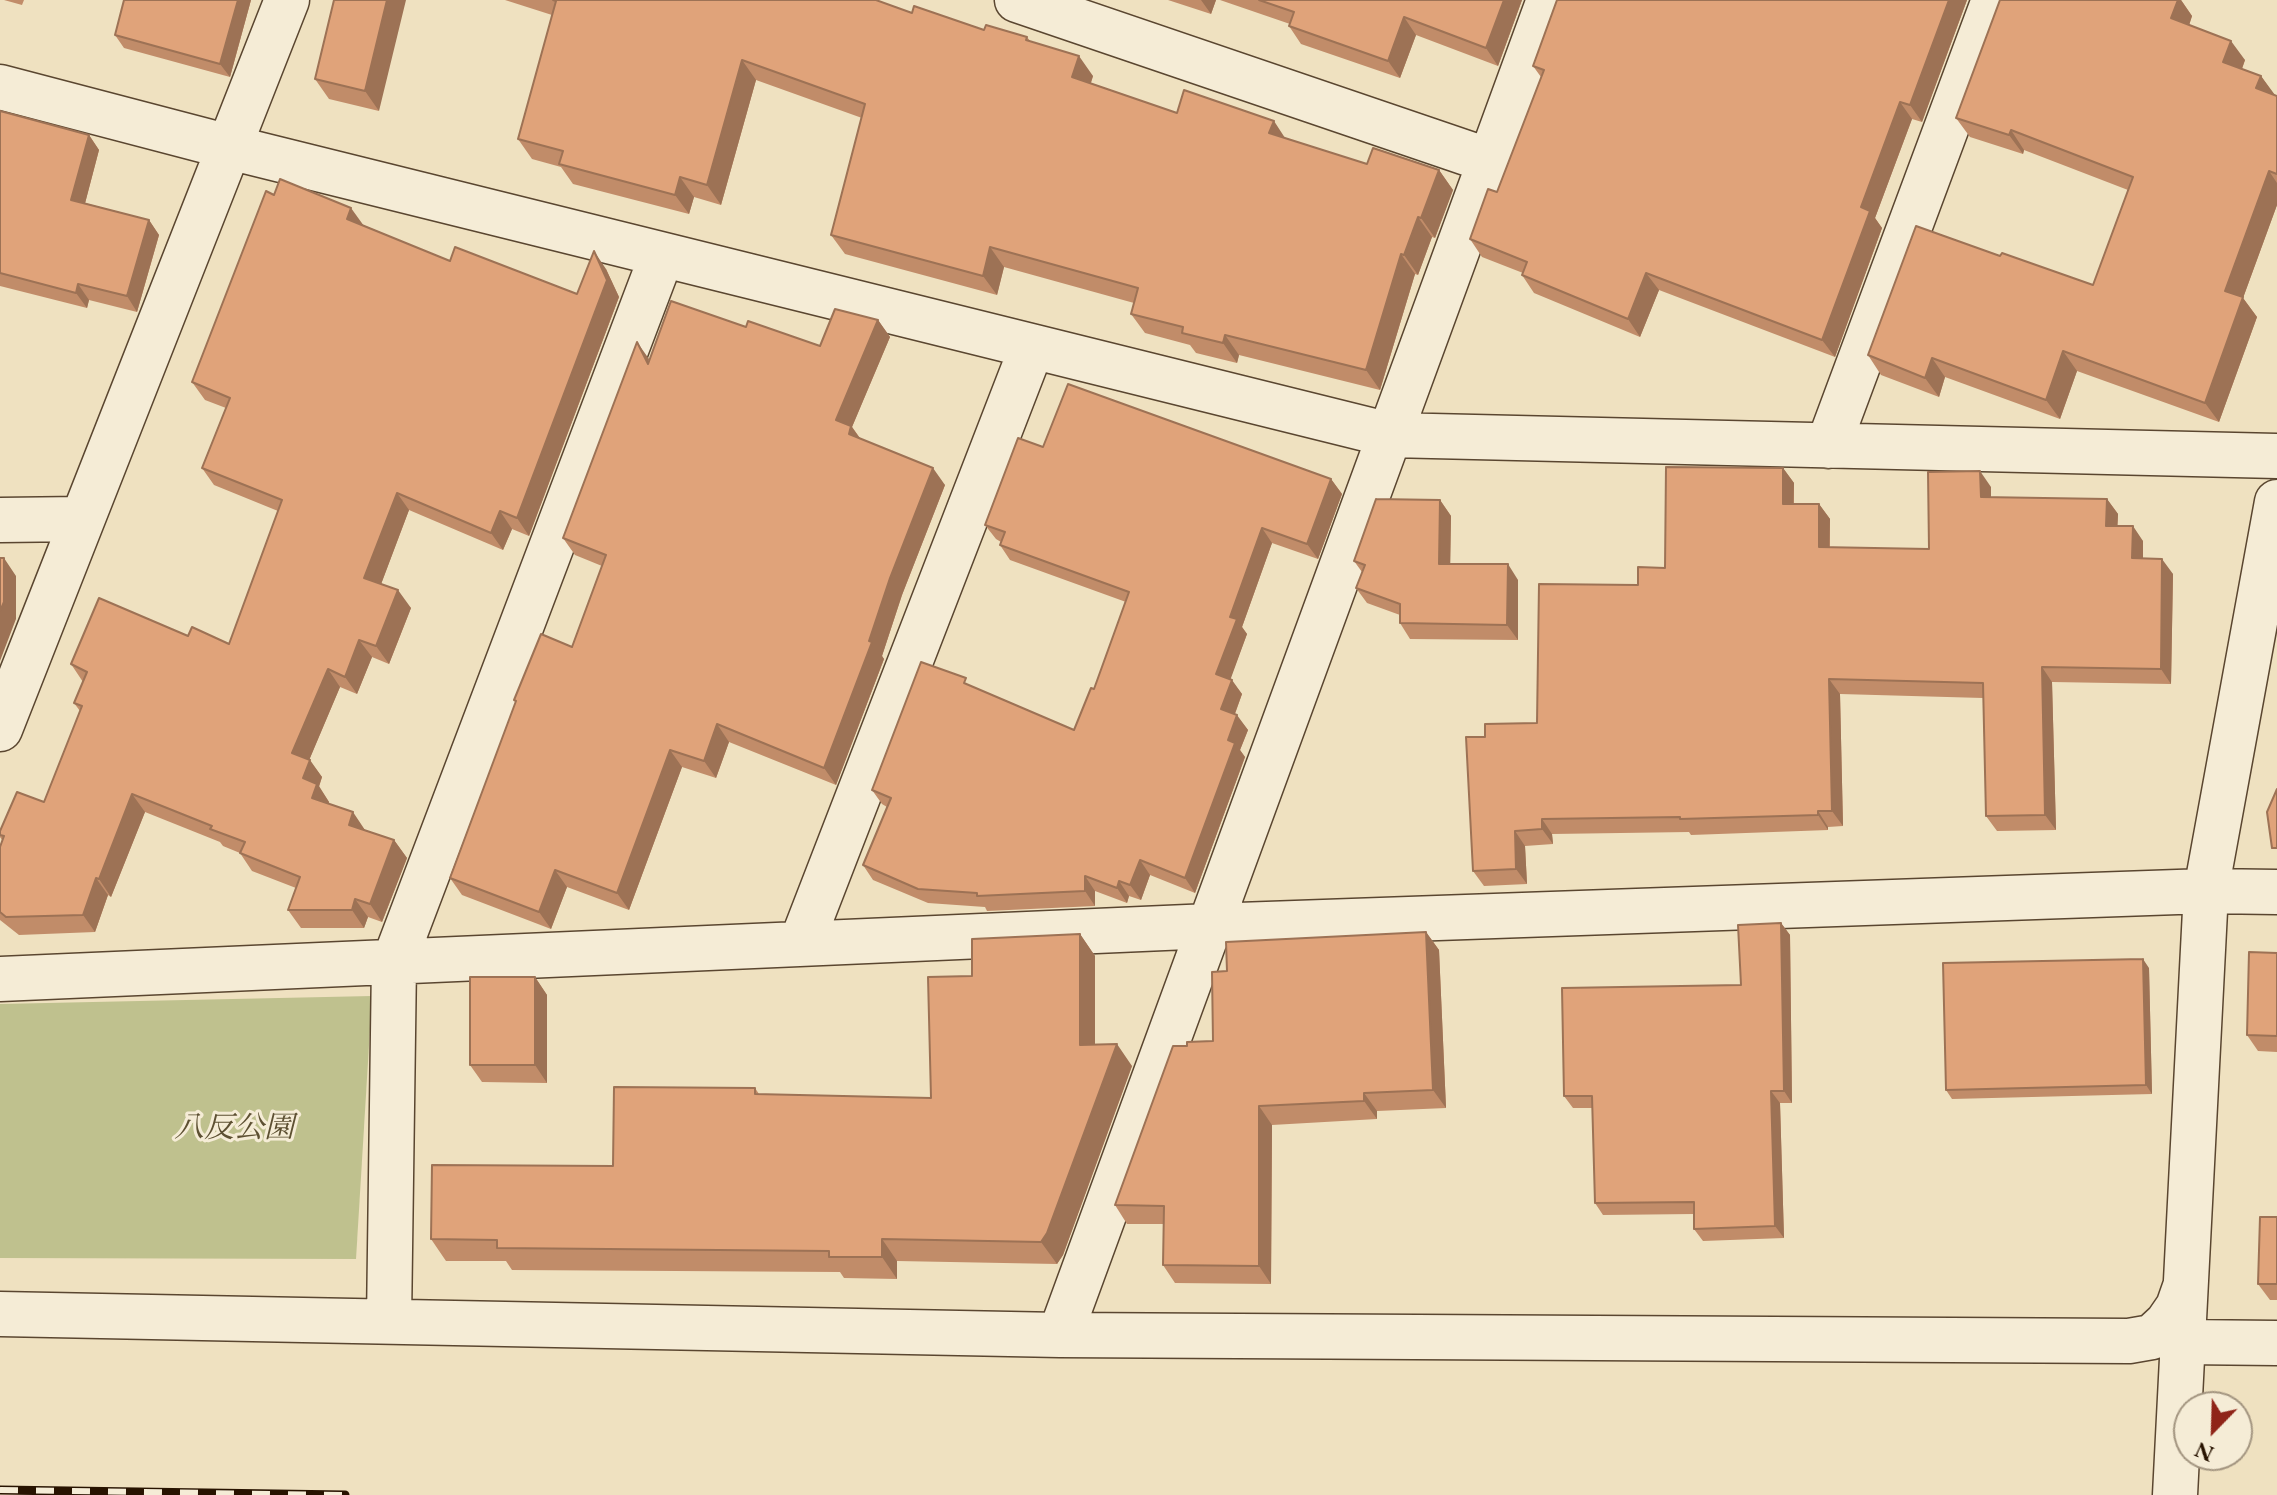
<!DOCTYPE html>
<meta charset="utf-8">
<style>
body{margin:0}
#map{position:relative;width:2277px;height:1495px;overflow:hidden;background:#efe1c0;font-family:"EB Garamond",serif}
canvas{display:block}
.north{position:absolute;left:2173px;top:1391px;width:80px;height:80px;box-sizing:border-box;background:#f5ecd6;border:2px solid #a39580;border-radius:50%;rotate:203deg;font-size:22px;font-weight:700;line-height:32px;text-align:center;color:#281300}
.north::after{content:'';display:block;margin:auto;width:28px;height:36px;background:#8f2418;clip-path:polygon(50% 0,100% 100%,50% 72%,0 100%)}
</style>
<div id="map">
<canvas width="2277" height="1495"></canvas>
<div class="north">N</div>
</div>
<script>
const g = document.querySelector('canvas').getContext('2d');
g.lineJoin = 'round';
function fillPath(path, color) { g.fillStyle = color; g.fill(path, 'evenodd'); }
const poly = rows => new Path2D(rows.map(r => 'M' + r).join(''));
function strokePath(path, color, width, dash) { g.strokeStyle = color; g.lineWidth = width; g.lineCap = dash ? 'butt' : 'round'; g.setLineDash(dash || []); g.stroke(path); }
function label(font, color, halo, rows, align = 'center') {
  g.font = font + ' "EB Garamond","Noto Serif JP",serif'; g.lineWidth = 6; g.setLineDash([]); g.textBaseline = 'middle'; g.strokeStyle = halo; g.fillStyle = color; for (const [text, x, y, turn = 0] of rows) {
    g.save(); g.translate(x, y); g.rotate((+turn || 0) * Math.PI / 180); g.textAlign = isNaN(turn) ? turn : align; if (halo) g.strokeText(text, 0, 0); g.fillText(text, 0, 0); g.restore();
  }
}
fillPath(poly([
 [372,996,356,1259,0,1258,0,1004]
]), '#bfc18e');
const minor = poly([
 [1017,0,1490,161],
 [0,87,229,147,1390,435,2277,456],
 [1828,446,1994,0],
 [0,520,81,519],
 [0,729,287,0],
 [801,944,1032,347],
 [0,979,1210,926,2206,891,2277,892],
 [0,1314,1060,1335,2129,1341,2152,1337,2167,1323,2178,1307,2185,1287],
 [389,1321,394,962,662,255],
 [1060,1335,1549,0],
 [2183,1342,2277,1343],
 [2175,1495,2206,891,2277,502]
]);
strokePath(minor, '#5a4630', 47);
strokePath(minor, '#f5ecd6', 44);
const rail = poly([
 [0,1490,345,1495]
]);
strokePath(rail, '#281300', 9);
strokePath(rail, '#f5ecd6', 6, [18]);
fillPath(poly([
 [4,0,24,0,22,5],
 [251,0,230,77,124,48,115,35],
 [334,0,379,111,329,99,315,79],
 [505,0,876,0,912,13,984,30,1027,37,1030,41,1093,76,1091,83,1177,113,1286,138,1367,164,1439,170,1453,190,1435,238,1432,237,1418,275,1415,274,1380,390,1239,355,1237,363,1196,353,1190,345,1145,333,1131,314,1134,303,1004,267,997,295,845,254,831,235,862,118,756,80,721,205,694,197,689,214,573,184,561,167,532,159,518,139,552,15],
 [1168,0,1216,0,1211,14],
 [1220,0,1522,0,1498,66,1416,35,1400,78,1301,44,1289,26,1290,24],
 [1557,0,1967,0,1922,122,1912,119,1875,218,1882,228,1835,357,1659,290,1640,337,1534,293,1522,275,1523,273,1482,257,1470,239,1497,192,1541,77,1533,66],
 [2000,0,2181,0,2192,16,2189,25,2245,60,2242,69,2261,76,2274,95,2277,96,2277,205,2243,298,2257,317,2219,422,2077,371,2060,419,1945,377,1939,397,1881,375,1868,355,2000,256,2093,285,2128,190,2024,150,2023,154,1970,137,1956,118],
 [0,111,89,135,99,150,85,203,149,220,159,235,137,312,89,300,87,308,0,286],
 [363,225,450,261,577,294,606,269,619,297,529,536,512,529,503,550,409,510,381,584,411,608,389,664,372,657,357,694,340,687,309,760,322,777,319,787,329,802,329,804,365,830,394,840,407,858,382,922,368,917,364,928,301,928,288,910,296,888,252,871,240,853,223,846,220,842,145,812,111,897,108,895,95,932,19,935,0,920,0,847,2,840,0,837,0,831,44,802,80,711,74,703,83,682,71,664,188,636,229,644,278,511,214,485,202,468,226,408,205,400,192,382],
 [878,320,890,337,852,427,860,438,945,485,902,595,882,656,884,659,836,785,729,742,716,778,682,767,629,910,567,887,551,929,462,895,450,878,516,703,514,700,572,647,602,566,575,555,563,538,650,360,746,327,820,346],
 [1043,447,1331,479,1342,494,1318,559,1272,543,1242,627,1247,634,1230,679,1242,694,1235,714,1248,730,1240,750,1245,757,1195,893,1150,875,1141,900,1129,896,1127,903,1095,891,1095,906,987,911,985,907,928,903,873,880,863,865,887,807,882,804,872,790,972,686,1074,730,1094,689,1126,602,1010,560,1000,545,1001,542,996,539,985,525],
 [1783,468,1794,483,1794,504,1819,504,1830,519,1830,547,1929,549,1991,487,1991,497,2107,499,2118,514,2117,526,2143,541,2143,558,2173,574,2171,684,2052,682,2056,830,1997,831,1986,816,1983,698,1840,694,1843,826,1828,827,1828,830,1691,835,1689,832,1552,834,1553,844,1525,846,1527,884,1484,886,1473,871,1485,737,1537,723,1638,585,1665,568],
 [1440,500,1451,516,1450,564,1518,580,1518,640,1410,639,1400,623,1400,615,1367,603,1356,588,1362,572,1354,561],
 [1781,923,1790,935,1792,1103,1780,1103,1784,1238,1703,1241,1694,1229,1694,1214,1603,1215,1595,1203,1593,1108,1573,1108,1564,1096,1741,985],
 [1426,932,1439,950,1446,1108,1377,1111,1377,1119,1272,1125,1271,1284,1175,1283,1163,1265,1163,1224,1127,1224,1115,1205,1187,1046,1213,1041,1227,971],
 [1080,934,1095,956,1095,1045,1132,1066,1063,1255,1057,1264,897,1261,897,1279,844,1278,840,1272,512,1270,506,1261,446,1261,431,1239,613,1166,755,1088,759,1094,931,1098,972,976],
 [2277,953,2277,1052,2258,1051,2247,1035],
 [2149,968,2152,1094,1952,1099,1946,1090],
 [535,977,547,995,547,1083,482,1082,470,1065],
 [2277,1217,2277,1300,2270,1300,2258,1284]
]), '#c18c69');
fillPath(poly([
 [238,0,251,0,230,77,220,64],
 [387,0,406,0,379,111,365,91],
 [1201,0,1216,0,1211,14],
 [1504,0,1522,0,1498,66,1486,48],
 [1949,0,1967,0,1922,122,1910,105],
 [2178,0,2181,0,2192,16,2185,38,2171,18],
 [1404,17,1416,35,1400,78,1388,61],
 [2231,41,2245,60,2237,82,2223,62],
 [1079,56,1093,76,1086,97,1072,77],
 [742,60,756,80,721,205,707,185],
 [2261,76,2275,95,2256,88],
 [1900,102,1912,119,1875,218,1882,228,1835,357,1822,340,1861,207],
 [1274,121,1287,141,1269,133],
 [2011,130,2024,150,2023,154,2009,135],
 [89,135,99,150,82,215,71,200],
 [1439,170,1453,190,1435,238,1421,218],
 [2269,171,2277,183,2277,205,2243,298,2257,317,2219,422,2205,403,2225,291],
 [680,177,694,197,689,214,675,195],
 [351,208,364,226,347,219],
 [1418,217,1432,237,1418,275,1404,255],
 [149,220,159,235,137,312,127,296],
 [990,247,1004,267,997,295,983,276],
 [594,251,606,269,619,297,529,536,517,518],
 [1401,254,1415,274,1380,390,1366,370],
 [1646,273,1659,290,1640,337,1628,319],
 [78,284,89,300,87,308,76,293],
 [878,320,890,337,852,427,863,443,849,434,836,420],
 [1225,335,1239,355,1237,363,1223,343],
 [637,342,649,359,648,364],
 [2063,351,2077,371,2060,419,2046,400],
 [1932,358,1945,377,1939,397,1925,378],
 [933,468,945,485,902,595,882,656,884,659,836,785,824,768,890,578],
 [1783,468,1794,483,1793,519,1783,504],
 [1980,471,1991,487,1991,512,1981,497],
 [1331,479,1342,494,1318,559,1307,544],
 [397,493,409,510,377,595,364,578],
 [2107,499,2118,514,2117,541,2106,526],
 [1440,500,1451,516,1450,579,1439,564],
 [1819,504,1830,519,1829,562,1819,547],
 [500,511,512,529,503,550,491,533],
 [2133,526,2143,541,2143,573,2132,558],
 [1262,528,1272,543,1242,627,1247,634,1227,689,1216,674,1230,617],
 [4,558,16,576,16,619,0,661,0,611],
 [2162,559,2173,574,2171,684,2161,669],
 [1508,564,1518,580,1518,640,1507,625],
 [398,590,411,608,389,664,376,646],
 [359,640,372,657,357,694,345,677],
 [2042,667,2052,682,2056,830,2045,815],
 [328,669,340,687,305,770,292,753],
 [1829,679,1840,694,1843,826,1832,811],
 [1232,680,1242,694,1231,724,1221,709],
 [1237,715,1248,730,1240,750,1245,757,1195,893,1185,878,1228,740],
 [717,724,729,742,716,778,704,761],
 [670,750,682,767,629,910,617,893],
 [310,760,322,777,319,786,329,802,324,815,312,798,303,778],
 [132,794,145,812,111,897,99,879],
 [1818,811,1828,827,1828,830,1818,815],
 [353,812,365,830,349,825],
 [1542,819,1552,834,1553,844,1542,829],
 [1515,831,1525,846,1527,884,1516,869],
 [394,840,407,858,382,922,370,904],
 [1140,860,1150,875,1141,900,1130,885],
 [555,870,567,887,551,929,539,912],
 [1085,876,1095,891,1095,906,1085,891],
 [96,878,108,895,95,932,83,915],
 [1119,881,1129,896,1127,903,1117,888],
 [355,899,368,917,364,928,352,910],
 [1781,923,1790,935,1792,1103,1784,1091],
 [1426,932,1439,950,1446,1108,1433,1090],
 [1080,934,1095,956,1095,1067,1080,1045],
 [2143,959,2149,968,2152,1094,2146,1085],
 [535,977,547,995,547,1083,535,1065],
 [1117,1044,1132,1066,1063,1255,1057,1264,1041,1242],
 [1771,1091,1780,1103,1784,1238,1775,1226],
 [1364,1093,1377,1111,1377,1119,1364,1101],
 [1259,1106,1272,1125,1271,1284,1259,1266],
 [882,1239,897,1261,897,1279,882,1257]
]), '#9d7255');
const building = poly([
 [124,0,238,0,220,64,115,35,124,0],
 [334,0,387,0,365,91,315,79,334,0],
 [553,0,876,0,912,13,914,6,984,30,986,25,1027,37,1026,40,1079,56,1072,77,1177,113,1184,90,1274,121,1269,133,1367,164,1373,148,1439,170,1421,218,1418,217,1404,255,1401,254,1366,370,1225,335,1223,343,1182,333,1183,327,1131,314,1138,288,990,247,983,276,831,235,865,104,742,60,707,185,680,177,675,195,559,164,563,151,518,139,556,1,553,0],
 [1259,0,1504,0,1486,48,1404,17,1388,61,1289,26,1294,12,1259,0],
 [1557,0,1949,0,1910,105,1900,102,1861,207,1870,211,1822,340,1646,273,1628,319,1522,275,1527,262,1470,239,1488,189,1497,192,1544,70,1533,66,1557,0],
 [2000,0,2178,0,2171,18,2231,41,2223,62,2261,76,2256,88,2277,96,2277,174,2269,171,2225,291,2243,297,2205,403,2063,351,2046,400,1932,358,1925,378,1868,355,1916,226,2000,256,2002,253,2093,285,2133,177,2011,130,2009,135,1956,118,2000,0],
 [0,111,89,135,71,200,149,220,127,296,78,284,76,293,0,273,0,111],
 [280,179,351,208,347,219,450,261,455,247,577,294,594,251,607,280,517,518,500,511,491,533,397,493,364,578,398,590,376,646,359,640,345,677,328,669,292,753,310,760,303,778,317,784,312,798,353,812,349,825,394,840,370,904,355,899,352,910,288,910,300,877,240,853,245,842,210,829,212,826,132,794,99,879,96,878,83,915,6,917,0,912,0,847,4,836,0,835,0,831,17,792,44,802,82,706,74,703,87,672,71,664,99,598,188,636,192,627,229,644,282,500,202,468,230,398,192,382,266,191,274,195,280,179],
 [671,301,746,327,748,321,820,346,835,309,878,320,836,420,851,426,849,434,933,468,890,578,869,641,872,642,824,768,717,724,704,761,670,750,617,893,555,870,539,912,450,878,516,701,514,700,541,634,572,647,606,555,563,538,637,342,648,364,671,301],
 [1068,384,1331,479,1307,544,1262,528,1230,617,1237,619,1216,674,1232,680,1221,709,1237,715,1228,740,1235,743,1185,878,1140,860,1130,885,1119,881,1117,888,1085,876,1085,891,977,896,977,893,918,889,863,865,891,798,872,790,921,662,966,678,964,683,1074,730,1091,688,1094,689,1129,592,1000,545,1005,532,985,525,1018,438,1043,447,1068,384],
 [1666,467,1783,468,1783,504,1819,504,1819,547,1929,549,1928,472,1980,471,1981,497,2107,499,2106,526,2133,526,2132,558,2162,559,2161,669,2042,667,2045,815,1986,816,1983,683,1829,679,1832,811,1818,811,1818,815,1680,819,1680,817,1542,819,1542,829,1515,831,1516,869,1473,871,1466,737,1485,737,1485,724,1537,723,1539,584,1638,585,1638,567,1665,568,1666,467],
 [1376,499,1440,500,1439,564,1508,564,1507,625,1400,623,1400,604,1356,588,1365,565,1354,561,1376,499],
 [0,558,4,558,4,602,0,611,0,558],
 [2277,789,2277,848,2272,848,2267,812,2277,789],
 [1781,923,1784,1091,1771,1091,1775,1226,1694,1229,1694,1202,1595,1203,1592,1096,1564,1096,1562,988,1741,985,1738,925,1781,923],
 [1426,932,1433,1090,1364,1093,1364,1101,1259,1106,1259,1266,1163,1265,1164,1206,1115,1205,1173,1046,1187,1046,1187,1042,1213,1041,1212,972,1227,971,1226,942,1426,932],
 [1080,934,1080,1045,1117,1044,1047,1233,1041,1242,882,1239,882,1257,829,1257,829,1251,497,1248,497,1240,431,1239,432,1165,613,1166,614,1087,755,1088,755,1094,931,1098,928,977,972,976,972,939,1080,934],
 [2249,952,2277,953,2277,1036,2247,1035,2249,952],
 [2143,959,2146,1085,1946,1090,1943,963,2143,959],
 [470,977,535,977,535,1065,470,1065,470,977],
 [2260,1217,2277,1217,2277,1284,2258,1284,2260,1217]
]);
fillPath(building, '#e0a37a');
strokePath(building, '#9d7255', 2);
label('italic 30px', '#5d5032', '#f5ecd6', [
 ["八反公園",234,1129]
]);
</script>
